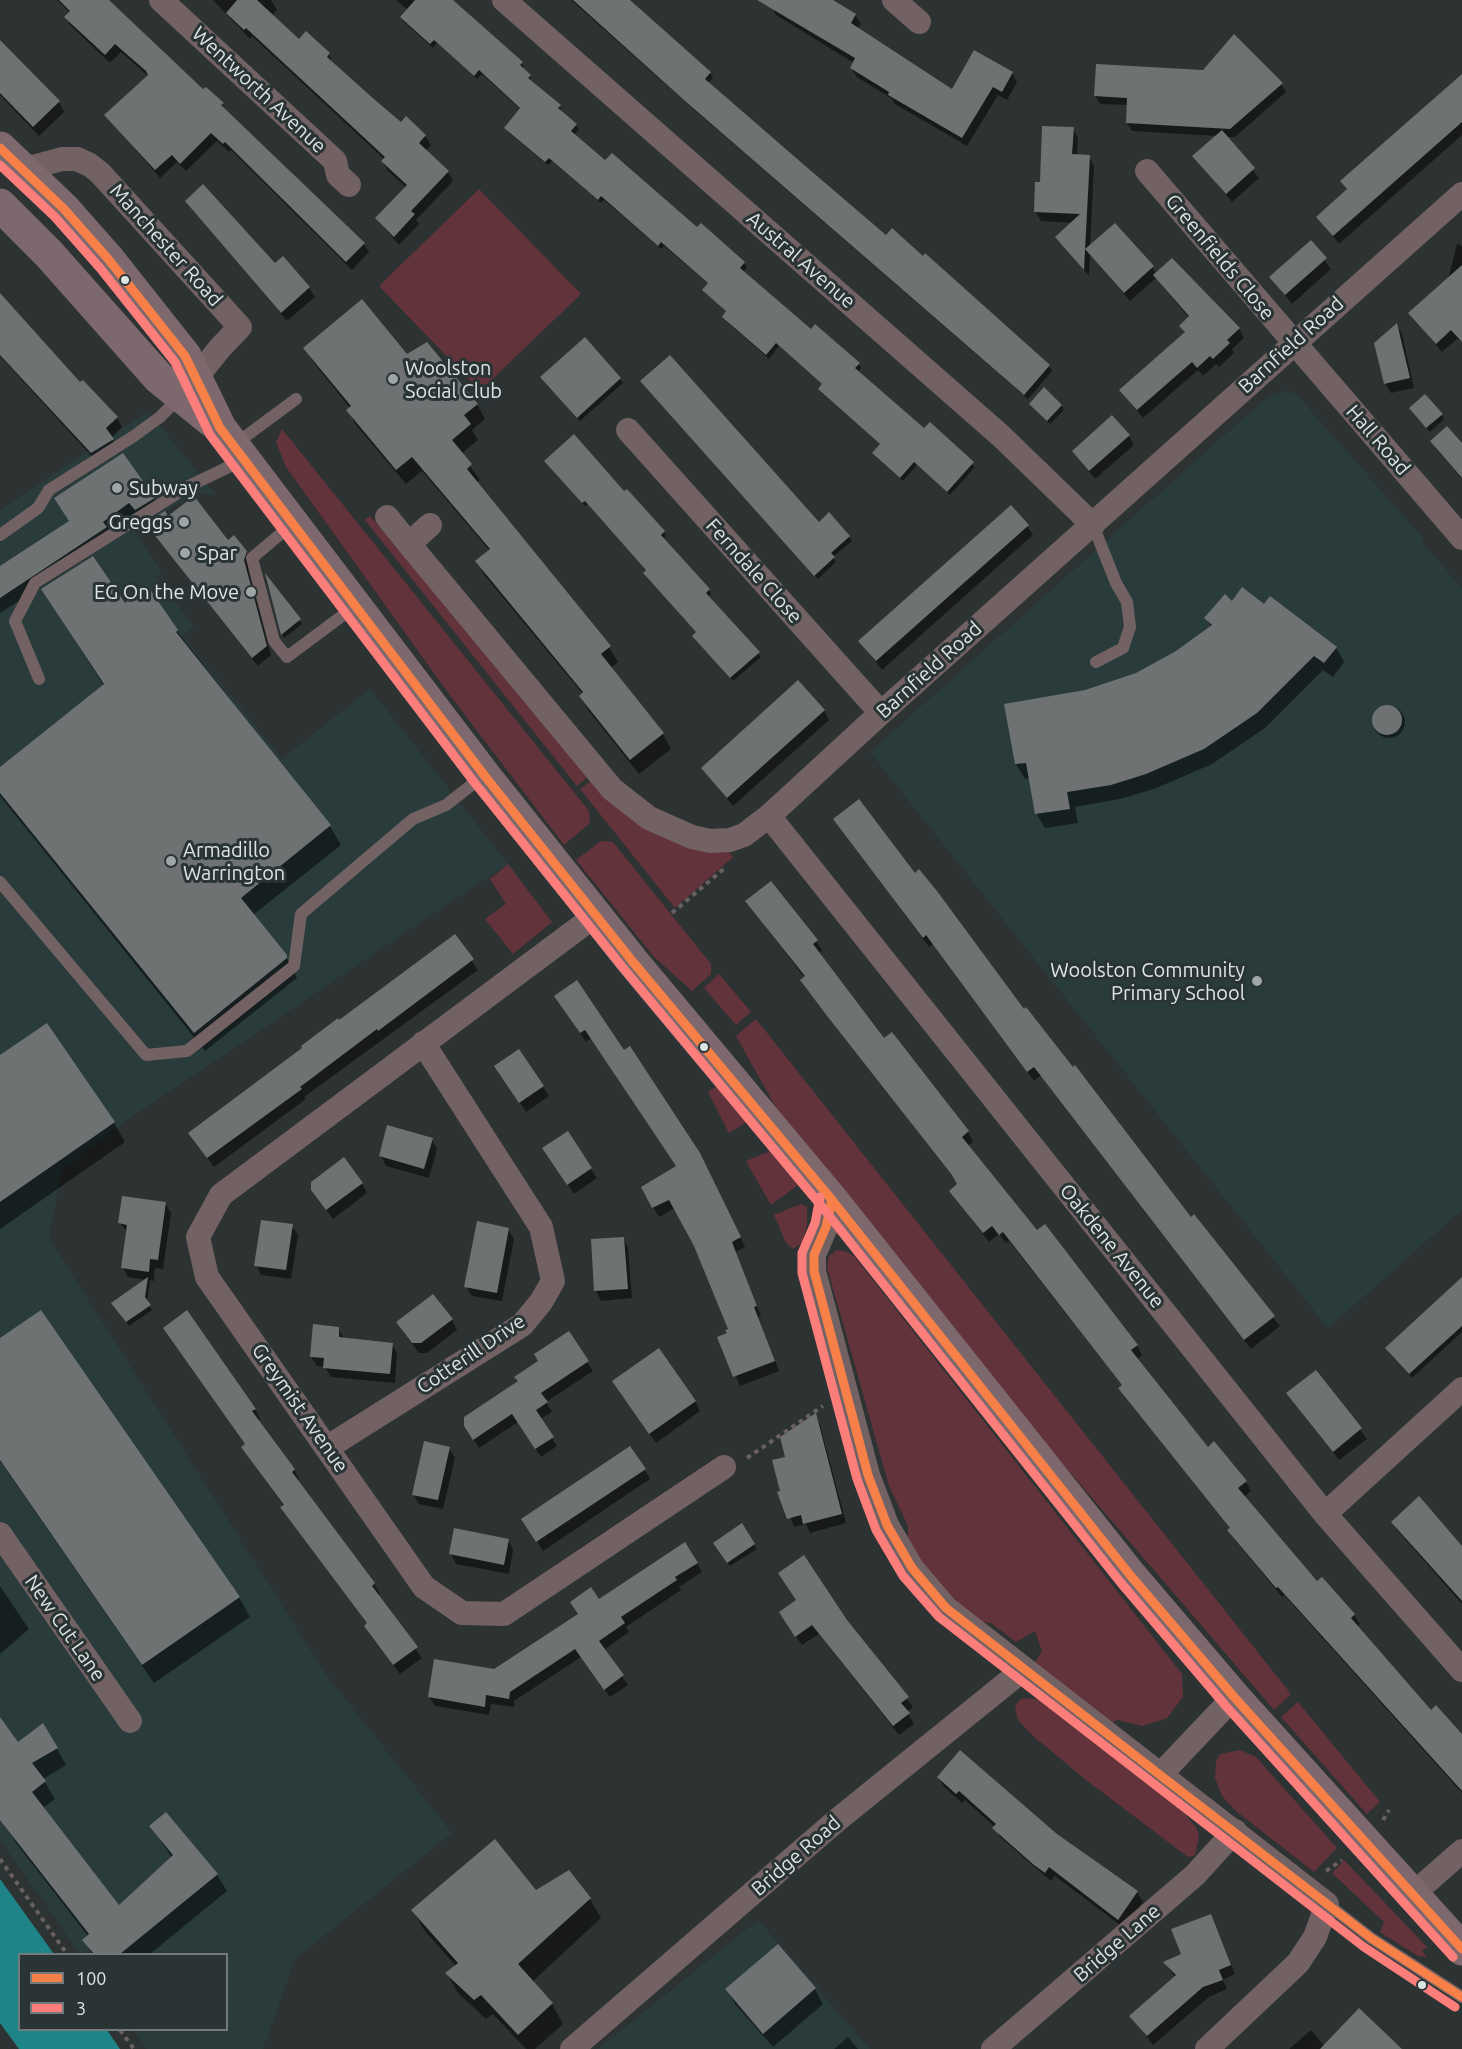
<!DOCTYPE html>
<style>
body{margin:0}
#map{position:relative;width:1462px;height:2049px;overflow:hidden;background:#2d3232;font-family:Ubuntu,sans-serif}
canvas{display:block}
.legend{position:absolute;left:18px;top:1953px;width:210px;height:78px;box-sizing:border-box;background:#2a3435;border:2px solid #727a7b;margin:0;padding:8px 10px;list-style:none;font-size:18px;color:#dde4e4}
.legend li{display:flex;align-items:center;gap:12px;height:30px}
.legend b{width:30px;border:2px solid #727a7b}
</style>
<div id="map">
<canvas width="1462" height="2049"></canvas>
<ul class="legend">
<li><b style="height:8px;background:#f78048"></b>100</li>
<li><b style="height:8px;background:#fb7e7a"></b>3</li>
</ul>
</div>
<script>
const g = document.querySelector('canvas').getContext('2d');
g.lineJoin = 'round';
function fillPath(path, color) { g.fillStyle = color; g.fill(path, 'evenodd'); }
const poly = rows => new Path2D(rows.map(r => 'M' + r).join(''));
function strokePath(path, color, width, dash) { g.strokeStyle = color; g.lineWidth = width; g.lineCap = dash ? 'butt' : 'round'; g.setLineDash(dash || []); g.stroke(path); }
function label(font, color, halo, rows, align = 'center') {
  g.font = font + ' Ubuntu,sans-serif'; g.lineWidth = 6; g.setLineDash([]); g.textBaseline = 'middle'; g.strokeStyle = halo; g.fillStyle = color; for (const [text, x, y, turn = 0] of rows) {
    g.save(); g.translate(x, y); g.rotate((+turn || 0) * Math.PI / 180); g.textAlign = isNaN(turn) ? turn : align; if (halo) g.strokeText(text, 0, 0); g.fillText(text, 0, 0); g.restore();
  }
}
fillPath(poly([
 [1285,390,1297,395,1421,536,1426,547,1462,588,1462,1210,1328,1328,870,752,1267,397],
 [148,411,216,495,196,493,134,530,162,573,157,577,194,627,182,635,282,759,370,689,508,864,131,1117,62,1169,49,1238,327,1676,452,1833,295,1959,263,2049,147,2049,133,2030,226,2030,226,1954,80,1954,0,1840,0,510],
 [758,1920,870,2049,598,2049]
]), '#2a3b3b');
fillPath(poly([
 [479,189,581,294,480,391,379,286],
 [282,429,589,811,590,823,564,845,446,690,286,467,276,442],
 [370,516,590,775,577,786,365,520],
 [593,779,706,849,729,852,733,857,675,908,580,789],
 [601,841,613,842,711,964,711,974,692,991,655,958,576,860],
 [508,864,552,922,513,954,485,919,506,904,490,879],
 [719,974,751,1012,736,1025,704,988],
 [756,1019,1291,1694,1274,1710,1044,1442,778,1111,736,1036],
 [717,1086,747,1122,729,1133,708,1092],
 [770,1151,798,1185,771,1205,746,1161],
 [801,1204,807,1207,807,1225,802,1243,793,1249,786,1243,774,1215],
 [837,1250,845,1251,854,1256,1182,1674,1183,1697,1167,1718,1143,1726,1118,1720,1104,1725,1031,1669,1042,1651,1035,1631,1016,1642,991,1623,973,1622,918,1562,908,1541,908,1526,889,1486,827,1267,829,1256],
 [1028,1698,1039,1700,1049,1706,1185,1814,1197,1829,1199,1837,1195,1855,1188,1857,1086,1780,1033,1736,1018,1720,1015,1706,1021,1699],
 [1298,1702,1380,1802,1367,1814,1281,1717],
 [1240,1750,1256,1757,1337,1848,1314,1872,1236,1811,1222,1796,1215,1778,1216,1761,1220,1754],
 [1344,1860,1427,1947,1422,1951,1427,1957,1418,1956,1380,1932,1384,1922,1332,1873]
]), '#63333b');
fillPath(poly([
 [0,1879,54,1954,20,1954,20,2030,107,2030,120,2049,19,2049,0,2023]
]), '#1f8487');
fillPath(poly([
 [57,0,106,0,203,91,222,104,226,113,364,244,369,252,352,270,231,150,229,152,217,141,186,171,177,162,160,178,106,115,148,76,121,52,110,63,71,26,66,17,70,13],
 [213,0,271,0,277,10,272,16,299,41,329,54,333,65,401,124,406,118,425,136,431,145,425,151,448,172,453,181,416,220,419,224,399,245,377,219,407,188,388,171,383,162,385,160,252,36,250,39],
 [396,0,451,0,522,63,524,67,522,69,530,76,531,82,560,106,561,112,576,125,579,129,574,135,605,162,744,263,747,267,743,272,811,331,859,364,861,368,858,372,924,430,975,467,950,495,917,465,903,481,876,457,874,453,881,445,822,393,820,389,823,385,779,346,769,359,726,321,723,317,727,312,704,290,709,284,664,246,661,249,604,200,601,203,552,161,548,165,508,132,506,128,521,110,482,74,477,79,437,43,433,48,404,22,401,17,408,10],
 [571,0,627,0,710,73,713,78,708,83,886,237,1049,366,1052,371,1028,399,690,106],
 [769,0,826,0,855,15,861,24,857,30,952,92,1012,73,1017,82,1007,100,998,95,967,146,895,104,891,98,857,77,851,68,854,63,776,15],
 [0,44,59,102,64,112,39,136,0,95],
 [1462,75,1462,135,1339,244,1318,217,1348,191,1342,182],
 [1281,84,1286,92,1235,137,1225,137,1259,178,1232,202,1194,157,1217,136,1132,131,1127,123,1128,105,1100,104,1095,95],
 [1073,129,1078,138,1077,156,1089,157,1094,166,1090,247,1152,267,1156,274,1239,329,1244,338,1232,349,1234,353,1219,367,1216,364,1203,376,1198,370,1143,418,1121,391,1186,334,1181,326,1189,318,1156,278,1130,301,1090,254,1089,276,1057,237,1073,223,1041,221,1035,211,1041,184],
 [186,201,309,288,315,297,287,321],
 [1310,242,1331,269,1292,304,1271,277],
 [1457,244,1462,246,1462,341,1457,339,1442,352,1410,313,1448,280],
 [0,296,80,384,83,382,117,418,122,427,111,438,118,449,97,462,0,356],
 [1396,325,1402,334,1414,388,1391,393,1385,383],
 [305,348,407,356,477,404,485,419,472,430,478,440,461,454,480,480,476,483,609,647,618,662,611,668,663,734,671,749,639,774,589,711,580,696,583,694,485,576,477,561,490,551,422,471,406,484,356,425,348,410,350,408,314,363],
 [620,379,623,383,580,421,544,381],
 [645,386,819,524,849,537,852,541,833,557,836,562,818,579],
 [1031,404,1061,405,1064,410,1050,424],
 [1413,413,1442,414,1444,419,1430,432],
 [1129,436,1134,445,1095,479,1073,451],
 [1432,442,1462,445,1462,479,1437,450],
 [548,465,624,493,664,532,666,536,663,539,709,590,711,594,708,597,761,657,733,681,696,640,697,633,647,578,644,574,648,571,588,504,585,506],
 [154,498,161,510,0,613,0,568,71,522,56,499],
 [168,518,228,542,246,552,251,562,248,570,271,655,258,666,147,524],
 [1027,526,1033,535,882,670,860,641],
 [268,580,302,624,284,638,282,634],
 [43,590,125,605,177,631,330,826,341,845,253,915,286,956,297,978,205,1051,0,796,0,769,104,686],
 [1232,603,1264,606,1336,648,1344,662,1333,677,1323,670,1265,728,1212,764,1154,789,1120,799,1075,807,1078,823,1045,828,1036,813,1030,778,1025,779,1016,764,1085,692,1137,675,1176,652,1211,627,1206,618],
 '1373 722a16 16 0 1 1 32 0a16 16 0 1 1-32 0Z',
 [824,710,829,720,733,806,703,768],
 [835,820,915,875,1190,1219,1280,1326,1251,1349,1041,1075,1034,1081,933,944,929,947],
 [747,902,816,941,822,950,818,954,884,1040,892,1034,968,1132,973,1142,967,1146,1037,1232,1137,1345,1142,1355,1137,1360,1207,1449,1246,1482,1251,1491,1244,1497,1317,1584,1322,1579,1354,1615,1360,1624,1356,1627,1430,1712,1462,1737,1462,1793,1284,1595,1282,1597,1235,1540,1229,1531,1231,1529,1126,1398,1120,1389,1123,1386,1009,1241,1006,1243,999,1234,989,1242,951,1191,959,1184,957,1181,807,990,801,980,805,978],
 [454,936,478,970,304,1097,306,1099,214,1167,196,1142,339,1022],
 [562,1006,624,1052,705,1164,745,1247,736,1252,761,1316,758,1317,779,1371,740,1386,719,1338,729,1334,730,1330,696,1246,675,1208,659,1217,653,1207,677,1167,591,1038,586,1042],
 [519,1051,549,1096,526,1112,502,1076],
 [0,1057,114,1123,125,1142,0,1229],
 [567,1133,597,1178,574,1194,550,1158],
 [432,1140,437,1149,429,1178,386,1166,381,1156],
 [362,1183,367,1193,333,1219,312,1190],
 [165,1203,171,1213,163,1269,155,1268,154,1281,150,1280,147,1302,152,1310,129,1326,116,1307,146,1280,128,1277,123,1268,128,1233,120,1223],
 [292,1226,298,1235,291,1279,261,1275,256,1265],
 [508,1229,514,1239,502,1301,472,1296,466,1286],
 [623,1238,628,1248,632,1298,601,1301,596,1291,592,1240],
 [1462,1278,1462,1332,1412,1378,1389,1353],
 [452,1320,457,1330,427,1353,419,1353,403,1332],
 [165,1328,255,1409,260,1419,258,1421,294,1470,299,1479,297,1481,374,1584,380,1594,377,1595,422,1658,400,1674,371,1636,368,1624,249,1457,243,1448,246,1446],
 [338,1329,344,1338,392,1344,397,1354,395,1383,331,1377,325,1367,317,1366,311,1357],
 [569,1333,593,1371,546,1402,552,1412,540,1419,557,1446,541,1457,518,1422,479,1448,471,1435],
 [0,1340,239,1597,250,1617,154,1683,0,1461],
 [1316,1372,1367,1439,1339,1460,1294,1403],
 [619,1391,695,1401,700,1411,656,1443],
 [815,1415,820,1425,846,1523,810,1533,806,1524,794,1527,782,1492,787,1458],
 [449,1448,455,1458,443,1509,419,1504,413,1494],
 [645,1470,650,1479,543,1551,529,1529],
 [1393,1522,1462,1548,1462,1604,1398,1531],
 [742,1525,757,1549,730,1566,715,1543],
 [508,1540,513,1550,509,1574,456,1564,451,1554],
 [697,1563,702,1572,679,1587,681,1590,626,1627,629,1632,604,1650,628,1685,610,1697,581,1657,514,1701,514,1707,491,1704,489,1715,435,1706,429,1697,495,1671,599,1601],
 [0,1586,29,1629,0,1654],
 [846,1620,913,1707,907,1712,914,1724,899,1735,819,1634,802,1645,786,1622],
 [0,1719,18,1744,57,1749,66,1765,43,1779,55,1799,43,1808,119,1907,172,1858,151,1826,217,1875,227,1891,150,1954,92,1954,84,1940,88,1936,16,1843,0,1811],
 [939,1778,1056,1836,1137,1892,1143,1902,1124,1928,1055,1876,1051,1881,1000,1837,995,1827,965,1800,962,1803,944,1787],
 [536,1892,590,1899,601,1918,532,1982,552,2004,563,2024,535,2049,526,2049,493,2014,486,2019,458,1993,447,1973,456,1966,424,1930,413,1910],
 [1210,1915,1235,1974,1223,1980,1227,1989,1209,1997,1153,2045,1131,2016,1175,1977,1165,1962,1183,1955],
 [777,1946,815,1989,823,2004,773,2047,735,2004,727,1989],
 [1311,2030,1327,2049,1289,2049],
 [848,2037,858,2049,834,2049]
]), '#0007');
fillPath(poly([
 [59,0,109,0,203,89,206,87,224,103,221,105,365,243,346,262,225,142,223,144,211,133,180,164,172,155,155,170,104,115,148,75,146,71,115,44,105,55,64,17,70,11],
 [237,0,257,0,299,39,306,31,330,53,327,57,375,100,401,122,406,116,426,135,419,143,449,171,411,211,415,214,394,237,375,218,407,185,381,161,385,157,246,28,244,30,226,13],
 [415,0,453,0,523,62,520,65,531,75,528,78,561,105,558,108,577,124,571,131,605,160,612,153,697,227,701,223,745,262,740,268,811,329,815,324,860,363,855,368,924,428,930,422,974,462,947,492,914,462,900,478,872,453,880,444,818,389,822,384,776,343,766,355,722,317,726,311,702,290,708,283,661,242,658,246,601,196,598,200,549,158,545,162,504,128,520,108,479,70,474,76,434,40,430,44,400,17],
 [573,0,630,0,711,72,705,79,810,170,886,235,892,228,923,256,925,253,1050,365,1024,395,685,101],
 [757,0,833,0,856,14,851,23,952,89,974,50,1013,72,1002,92,993,87,962,138,888,95,889,92,850,68,855,58],
 [1234,34,1283,83,1230,129,1126,123,1127,98,1094,96,1096,64,1203,70],
 [0,40,60,101,33,127,0,93],
 [1462,74,1462,122,1333,236,1316,217,1347,189,1340,181],
 [1042,126,1074,127,1072,154,1090,155,1084,270,1055,237,1080,214,1034,212,1035,182,1040,182],
 [1222,130,1255,168,1226,194,1192,156],
 [203,184,275,263,283,256,310,287,281,313,185,201],
 [1115,223,1154,266,1124,293,1085,249],
 [1311,240,1327,258,1285,295,1269,277],
 [1172,258,1240,328,1227,340,1230,343,1213,359,1210,356,1197,368,1192,362,1137,410,1119,390,1185,332,1179,326,1189,316,1153,275],
 [1462,265,1462,342,1451,330,1436,344,1408,313],
 [0,293,80,382,83,380,118,417,106,428,114,439,91,453,0,355],
 [362,299,407,354,427,342,478,404,464,415,471,424,452,440,472,464,467,469,611,646,601,654,664,733,630,760,579,696,583,692,475,561,490,549,412,457,396,470,346,410,351,406,303,348],
 [1397,323,1410,378,1384,384,1374,343],
 [585,337,621,378,577,418,540,377],
 [670,355,819,522,829,512,850,536,831,553,835,557,814,576,640,381],
 [1044,387,1062,405,1047,421,1029,404],
 [1425,394,1443,414,1426,428,1409,408],
 [1112,415,1130,435,1089,471,1072,451],
 [1447,426,1462,443,1462,478,1430,441],
 [574,434,624,491,627,489,665,531,661,535,710,589,706,593,760,652,730,678,692,636,696,632,643,573,646,570,585,501,582,503,544,461],
 [123,453,155,498,135,510,129,503,103,522,107,527,0,598,0,566,69,521,54,498],
 [194,496,228,540,234,535,247,551,244,560,267,646,252,658,145,523,165,511,168,516],
 [1011,505,1029,525,876,661,858,641],
 [93,556,125,603,147,585,178,630,176,632,331,825,241,898,287,955,287,958,194,1033,0,793,0,767,104,684,41,589],
 [265,573,301,619,281,635],
 [1242,587,1264,604,1270,596,1337,647,1324,663,1314,656,1257,713,1204,749,1146,774,1111,785,1067,792,1070,809,1035,814,1026,763,1015,764,1004,704,1085,690,1136,673,1176,651,1212,625,1204,618,1225,594,1232,601],
 [798,680,825,710,727,798,701,768],
 '1372 720a15 15 0 1 1 30 0a15 15 0 1 1-30 0Z',
 [859,799,915,873,919,869,937,891,1024,1009,1026,1007,1073,1067,1075,1065,1191,1217,1194,1214,1275,1316,1244,1340,1034,1067,1027,1072,926,935,923,938,833,819],
 [771,881,818,940,813,944,884,1038,892,1032,969,1131,962,1137,1037,1230,1045,1224,1138,1345,1131,1350,1208,1447,1214,1441,1247,1481,1238,1488,1317,1581,1322,1577,1355,1614,1351,1618,1431,1710,1436,1705,1462,1734,1462,1791,1278,1587,1276,1588,1227,1530,1230,1528,1118,1388,1122,1385,1003,1232,999,1235,992,1226,983,1233,949,1191,957,1184,952,1175,824,1012,800,980,805,976,745,901],
 [455,934,474,959,378,1031,377,1029,300,1087,302,1089,207,1158,188,1133,302,1048,301,1046,338,1018,339,1020],
 [577,980,624,1050,630,1046,700,1153,741,1237,732,1242,757,1306,754,1307,775,1361,733,1377,717,1337,727,1333,725,1330,728,1329,694,1246,669,1200,652,1208,641,1187,676,1166,585,1030,580,1033,554,996],
 [47,1023,115,1122,0,1202,0,1055],
 [519,1049,544,1086,519,1103,494,1066],
 [387,1125,433,1138,424,1169,379,1156],
 [568,1131,592,1168,567,1185,542,1148],
 [344,1157,363,1183,326,1210,311,1190,311,1182],
 [122,1196,166,1202,158,1260,150,1259,149,1272,121,1268,127,1225,118,1223],
 [261,1220,293,1224,286,1270,254,1266],
 [477,1221,509,1228,497,1293,464,1287],
 [624,1237,628,1289,594,1291,591,1239],
 [148,1277,145,1297,151,1305,126,1322,111,1303],
 [1462,1277,1462,1326,1409,1374,1385,1348],
 [433,1294,453,1319,421,1343,412,1343,396,1322],
 [41,1310,240,1597,142,1665,0,1460,0,1338],
 [187,1310,256,1409,252,1411,295,1469,292,1472,375,1583,372,1586,418,1647,393,1665,364,1626,367,1623,280,1507,284,1505,241,1447,245,1444,163,1328],
 [313,1324,339,1327,339,1337,393,1343,390,1374,323,1368,324,1358,310,1357],
 [569,1331,589,1361,541,1393,548,1402,536,1410,554,1437,535,1449,512,1414,473,1440,464,1426,464,1417,518,1381,514,1377,538,1361,534,1354],
 [659,1348,696,1401,649,1434,612,1381],
 [1316,1370,1362,1428,1333,1452,1286,1393],
 [816,1413,842,1514,803,1524,801,1515,787,1519,777,1492,780,1491,772,1460,785,1457,780,1437],
 [424,1441,450,1447,438,1500,412,1495],
 [630,1446,646,1469,536,1542,521,1519],
 [1419,1496,1462,1546,1462,1601,1391,1522],
 [742,1523,755,1544,727,1563,713,1543],
 [454,1528,509,1539,504,1565,449,1554],
 [685,1542,698,1563,675,1577,677,1580,621,1617,625,1623,599,1641,624,1675,604,1690,575,1649,510,1692,509,1699,486,1695,485,1707,428,1697,434,1659,494,1669,578,1614,570,1602,591,1587,599,1599],
 [804,1555,847,1620,909,1697,901,1703,910,1713,893,1726,812,1625,795,1637,779,1612,796,1600,778,1573],
 [0,1717,18,1742,43,1723,58,1748,32,1763,46,1781,32,1792,119,1905,173,1855,149,1826,166,1812,218,1874,120,1954,94,1954,82,1940,89,1934,0,1820],
 [960,1750,1057,1834,1138,1891,1118,1920,1049,1867,1045,1873,1034,1865,992,1828,996,1824,959,1791,956,1794,937,1777],
 [495,1839,536,1890,569,1870,591,1898,518,1964,553,2003,518,2035,481,1995,474,2000,445,1973,458,1963,411,1910],
 [1211,1914,1231,1965,1219,1970,1223,1980,1203,1987,1147,2036,1129,2016,1176,1975,1163,1962,1181,1954,1171,1929],
 [778,1944,816,1988,763,2034,725,1989],
 [1359,2008,1402,2049,1320,2049]
]), '#6e7272');
strokePath(poly([
 [672,913,726,867],
 [747,1458,823,1406],
 [1383,1820,1389,1810],
 [0,1859,67,1954],
 [1326,1871,1342,1860],
 [120,2030,134,2049]
]), '#696062', 4, [4.5, 4.5]);
strokePath(poly([
 [234,445,296,399],
 [291,525,252,558,274,641,287,657,354,607],
 [1093,525,1116,583,1127,602,1130,627,1123,648,1096,662],
 [0,535,38,508,49,490,134,436,160,417,180,397],
 [39,679,15,621,35,583,189,486,243,460],
 [0,882,146,1055,187,1051,294,966,301,914,413,819,446,805,483,776],
 [1327,1904,1371,1938,1462,1997]
]), '#736264', 12);
strokePath(poly([
 [161,0,335,161,338,175,349,185],
 [504,0,1001,436,1093,525],
 [894,0,919,22],
 [25,169,62,159,77,159,90,165,100,173,240,327,220,348,188,388],
 [1147,171,1462,538],
 [628,430,881,713],
 [387,517,409,544,430,525],
 [409,544,612,789,649,818,692,837,710,841,730,840,744,835,769,816,881,713,1462,194],
 [769,816,1325,1514,1462,1670],
 [596,915,221,1195,198,1237,207,1277,424,1587,462,1613,504,1614,724,1467],
 [832,1200,826,1227,814,1255,814,1271,868,1475,887,1525,912,1568,946,1608,1327,1904,1315,1937,1298,1963,1207,2049],
 [328,1447,522,1325,541,1302,553,1281,541,1227,423,1043],
 [1325,1514,1462,1389],
 [0,1534,130,1721],
 [1160,1775,1234,1697],
 [1413,1894,1462,1851],
 [572,2049,836,1821,1024,1669],
 [993,2049,1195,1875,1235,1831]
]), '#736264', 24);
strokePath(poly([
 [0,148,64,209,109,260,185,356,220,428,484,775,633,962,832,1200,1130,1575,1234,1697,1462,1949],
 [0,205,49,254,159,378,212,421]
]), '#7d696d', 33);
strokePath(poly([
 [0,148,64,209,109,260,185,356,220,428,484,775,633,962,832,1200,1130,1575,1234,1697,1462,1949],
 [832,1200,826,1227,814,1255,814,1271,868,1475,887,1525,912,1568,946,1608,1160,1775,1371,1938,1462,1997]
]), '#f78048', 9);
strokePath(poly([
 [0,165,55,217,100,268,175,362,210,435,474,782,624,969,823,1208,1121,1583,1225,1705,1453,1957],
 [820,1197,815,1223,802,1253,802,1273,857,1479,876,1530,903,1576,939,1617,1364,1947,1455,2007]
]), '#fb7e7a', 9);
for (const [x, y, r, color] of [
 [125,280,5,"#dde4e4"],
 [393,379,6,"#9fa6a6"],
 [117,488,6,"#9fa6a6"],
 [184,522,6,"#9fa6a6"],
 [185,553,6,"#9fa6a6"],
 [251,592,6,"#9fa6a6"],
 [171,861,6,"#9fa6a6"],
 [1257,981,6,"#9fa6a6"],
 [704,1047,5,"#dde4e4"],
 [1422,1985,5,"#dde4e4"]
]) { const dot = new Path2D(); dot.arc(x, y, r, 0, 2 * Math.PI); g.fillStyle = color; g.fill(dot); strokePath(dot, '#2a3435', 2); }
label('20px', '#dde4e4', '#2a3435', [
 ["Wentworth Avenue",259,90,43],
 ["Manchester Road",166,245,48],
 ["Greenfields Close",1220,257,50],
 ["Austral Avenue",801,260,41],
 ["Barnfield Road",1291,345,-42],
 ["Hall Road",1378,440,49],
 ["Ferndale Close",754,571,48],
 ["Barnfield Road",929,670,-42],
 ["Oakdene Avenue",1112,1246,51],
 ["Cotterill Drive",471,1354,-34],
 ["Greymist Avenue",300,1408,55],
 ["New Cut Lane",65,1628,55],
 ["Bridge Road",796,1856,-41],
 ["Bridge Lane",1117,1943,-41]
]);
label('20px', '#dde4e4', '#2a3435', [
 ["Woolston",405,368],
 ["Social Club",405,391],
 ["Subway",129,488],
 ["Greggs",172,522,"right"],
 ["Spar",197,553],
 ["EG On the Move",239,592,"right"],
 ["Armadillo",183,850],
 ["Warrington",183,873],
 ["Woolston Community",1245,970,"right"],
 ["Primary School",1245,993,"right"]
], 'left');
</script>
